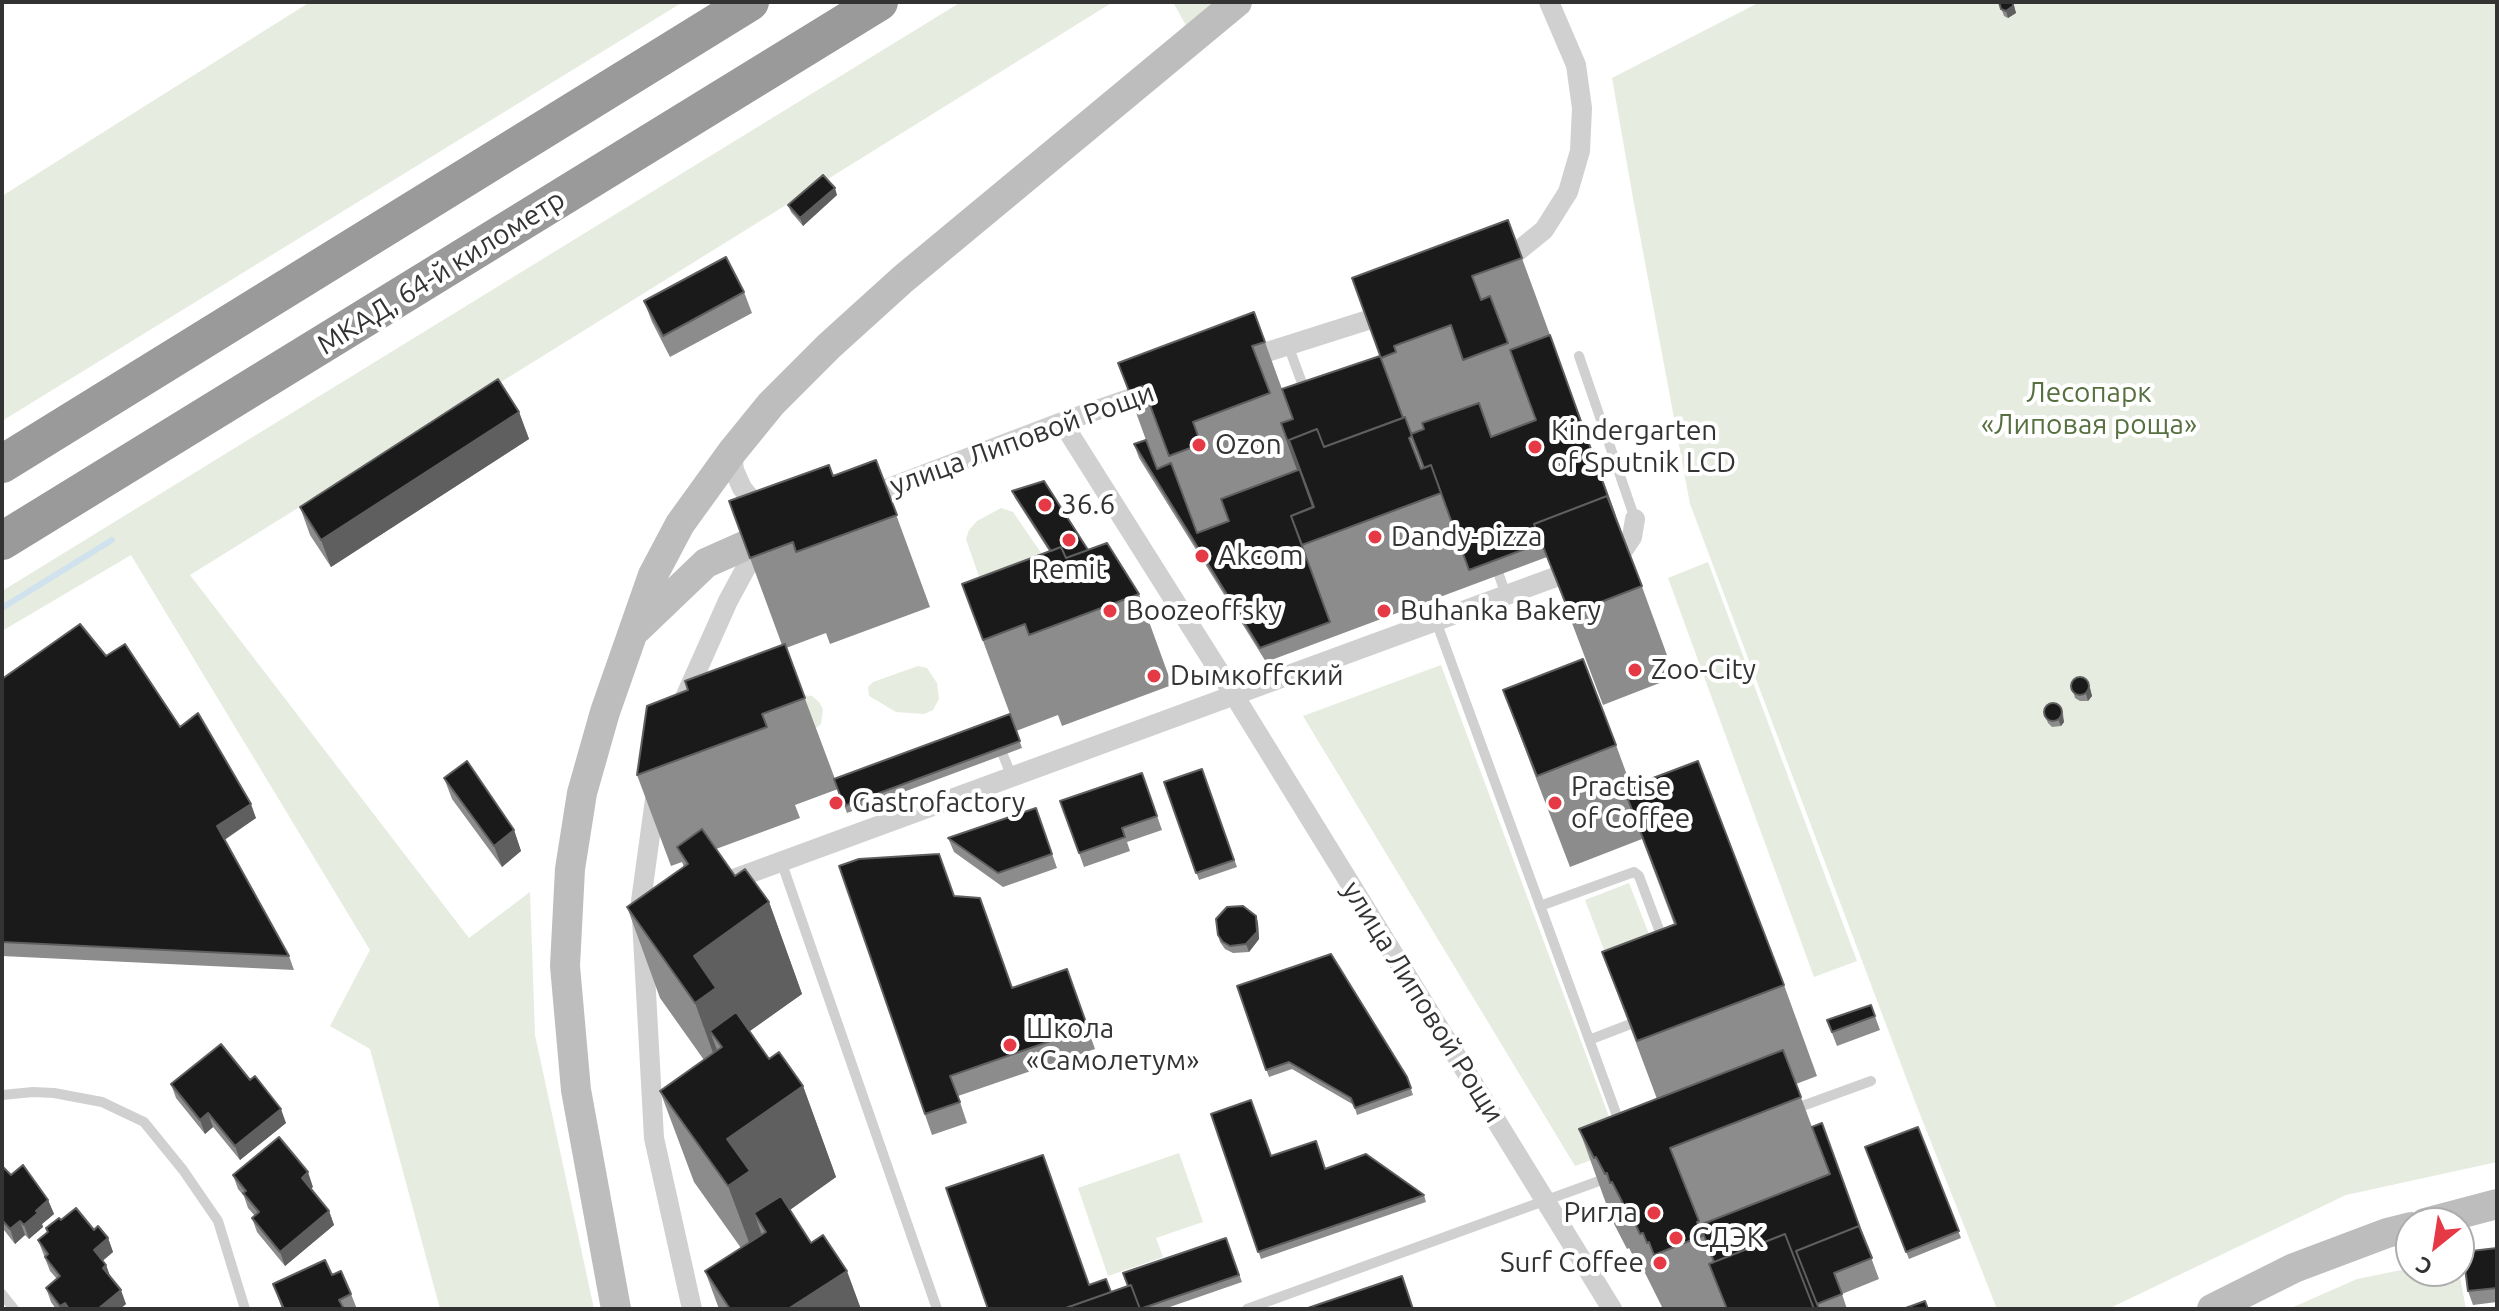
<!DOCTYPE html>
<meta charset="utf-8">
<style>
body{margin:0}
#map{position:relative;width:2499px;height:1311px;overflow:hidden;background:#fff;font-family:Ubuntu,sans-serif}
canvas{display:block}
.frame{position:absolute;inset:0;border:4px solid #333;pointer-events:none}
.north{position:absolute;left:2395px;top:1207px;width:80px;height:80px;box-sizing:border-box;background:#fff;border:2px solid #adadad;border-radius:50%;rotate:210deg;font-size:22px;font-weight:700;line-height:32px;text-align:center;color:#333}
.north::after{content:'';display:block;margin:auto;width:28px;height:36px;background:#e63946;clip-path:polygon(50% 0,100% 100%,50% 72%,0 100%)}
</style>
<div id="map">
<canvas width="2499" height="1311"></canvas>
<div class="frame"></div>
<div class="north">С</div>
</div>
<script>
const g = document.querySelector('canvas').getContext('2d');
g.lineJoin = 'round';
function fillPath(path, color) { g.fillStyle = color; g.fill(path, 'evenodd'); }
const poly = rows => new Path2D(rows.map(r => 'M' + r).join(''));
function strokePath(path, color, width, dash) { g.strokeStyle = color; g.lineWidth = width; g.lineCap = dash ? 'butt' : 'round'; g.setLineDash(dash || []); g.stroke(path); }
function label(font, color, halo, rows, align = 'center') {
  g.font = font + ' Ubuntu,sans-serif'; g.lineWidth = 8; g.setLineDash([]); g.textBaseline = 'middle'; g.strokeStyle = halo; g.fillStyle = color; for (const [text, x, y, turn = 0] of rows) {
    g.save(); g.translate(x, y); g.rotate((+turn || 0) * Math.PI / 180); g.textAlign = isNaN(turn) ? turn : align; if (halo) g.strokeText(text, 0, 0); g.fillText(text, 0, 0); g.restore();
  }
}
fillPath(poly([
 [310,2,683,2,2,421,2,196],
 [961,2,1113,2,190,575,469,938,530,892,535,1035,594,1309,440,1309,370,1049,330,1026,370,950,131,555,2,631,2,591],
 [1173,2,1217,2,1188,29],
 [1760,2,2497,2,2497,1162,2346,1195,2108,1309,1997,1309,1916,1104,1690,504,1633,198,1612,78],
 [1001,508,1013,512,1055,573,984,591,966,539,969,530,977,521],
 [1708,562,1857,961,1814,977,1668,578],
 [1441,665,1621,1149,1575,1166,1303,716],
 [918,666,927,668,937,683,939,699,933,710,924,714,896,712,869,696,868,687,873,682],
 [802,695,812,696,819,702,823,709,821,724,815,729],
 [1629,883,1672,993,1627,1010,1585,900],
 [1179,1153,1203,1222,1156,1238,1163,1257,1108,1276,1078,1188],
 [2411,1268,2411,1271,2459,1271,2466,1309,2289,1309,2357,1279]
]), '#e6ecdf');
strokePath(poly([
 [2,608,112,540]
]), '#cfe2ee', 6);
strokePath(poly([
 [1288,345,1306,394],
 [1579,356,1635,519],
 [1499,575,1506,595],
 [1436,621,1620,1124],
 [1003,755,1012,777],
 [781,861,937,1309],
 [1540,906,1634,872,1639,876,1664,943],
 [1589,1040,1641,1020],
 [2,1095,33,1092,54,1093,102,1102,144,1122,183,1170,218,1221,245,1309],
 [1794,1109,1871,1081],
 [2,1294,14,1309],
 [1247,1309,1610,1177]
]), '#d0d0d0', 10);
strokePath(poly([
 [1497,268,1544,230,1568,192,1580,151,1582,108,1576,65,1549,2],
 [1245,359,1390,313],
 [1062,422,1234,695,1612,1309],
 [732,452,734,470,742,488,754,503,766,511],
 [862,498,1062,422,1155,390],
 [682,704,728,601,762,538],
 [656,792,641,901,654,1138,692,1309],
 [723,883,1610,557,1624,549,1632,537,1635,519]
]), '#d0d0d0', 20);
strokePath(poly([
 [637,629,706,563,760,539],
 [2425,1223,2497,1204],
 [616,1309,576,1090,565,966,570,869,582,793,605,712,653,575,680,524,732,452,771,404,829,346,903,279,1237,2],
 [2212,1309,2294,1268,2387,1233,2411,1227]
]), '#bdbdbd', 30);
strokePath(poly([
 [2,464,750,2],
 [2,541,879,2]
]), '#9a9a9a', 38);
fillPath(poly([
 [1999,2,2013,2,2016,13,2008,18,2004,16],
 [837,195,803,226,791,212,788,205],
 [1508,220,1675,677,1603,705,1547,557,1266,662,1139,458,1134,444,1146,440,1118,363,1254,312,1282,389,1380,356],
 [744,292,752,313,670,357,652,322,644,301],
 [519,412,529,439,331,567,310,535,300,507],
 [876,460,930,607,830,644,826,633,786,648,835,779,1010,714,962,584,1049,551,1015,498,1012,491,1088,550,1139,594,1172,685,1062,726,1058,715,1016,731,1022,748,847,813,838,789,795,805,800,818,716,849,735,876,769,902,802,994,749,1031,769,1059,803,1086,836,1177,790,1210,811,1243,861,1309,719,1309,705,1271,741,1248,694,1182,660,1091,704,1060,660,998,627,907,684,867,682,862,671,866,637,775,688,691,782,645,729,501,833,476],
 [106,656,180,727,256,818,224,839,289,956,294,970,2,956,2,679],
 [2090,688,2092,696,2088,701,2080,701,2075,698,2073,691],
 [1503,690,1616,745,1631,786,1784,985,1817,1076,1796,1084,1812,1127,1861,1230,1879,1279,1842,1294,1847,1309,1663,1309,1645,1273,1643,1274,1640,1265,1638,1265,1629,1248,1627,1249,1612,1220,1579,1129,1657,1099,1602,952,1674,924,1642,839,1570,867,1537,781],
 [2063,713,2064,722,2061,726,2052,727,2048,723,2045,716],
 [1202,769,1237,867,1199,880,1164,782],
 [1142,773,1162,830,1127,842,1130,851,1084,867,1079,853],
 [444,778,514,830,521,851,502,867,452,799],
 [1036,808,1057,868,1003,887,954,852,948,838],
 [839,866,954,896,1012,988,1067,969,1095,1049,958,1096,967,1123,932,1135],
 [1256,916,1258,923,1259,939,1249,952,1233,953,1225,949,1220,942,1218,935],
 [1237,986,1407,1077,1413,1095,1357,1115,1354,1105,1292,1069,1269,1077],
 [1871,1005,1880,1030,1837,1046,1827,1020],
 [250,1080,286,1123,240,1160,213,1127,205,1134,176,1098,171,1084],
 [1211,1114,1271,1156,1325,1169,1424,1195,1426,1202,1261,1259],
 [1918,1127,1961,1238,1909,1259,1865,1147],
 [2,1166,11,1175,48,1200,54,1214,42,1224,43,1227,29,1239,25,1235,15,1244,4,1230,2,1232],
 [233,1175,313,1187,311,1188,329,1211,334,1225,285,1266,257,1232,252,1218,255,1216,248,1208,244,1196,238,1189],
 [61,1220,94,1230,108,1238,113,1252,102,1261,106,1265,111,1279,126,1304,120,1309,56,1309,51,1302,46,1288,57,1279,50,1271,38,1240,47,1232,46,1228],
 [1226,1238,1242,1282,1164,1309,988,1309,1089,1285,1111,1292,1128,1286],
 [2497,1248,2497,1302,2473,1305,2468,1291],
 [332,1275,351,1294,357,1309,282,1309,273,1284]
]), '#8c8c8c');
fillPath(poly([
 [2013,2,2016,13,2008,18,2006,11],
 [835,188,837,195,803,226,800,218],
 [519,412,529,439,331,567,321,540],
 [2088,681,2092,696,2088,701,2086,694],
 [2060,706,2064,722,2061,726,2058,719],
 [251,804,256,818,223,841,217,826],
 [514,830,521,851,502,867,494,846],
 [769,902,802,994,736,1041,722,1047,710,1031,732,1091,728,1094,695,1003,694,956],
 [1256,916,1258,923,1259,939,1249,952,1246,944],
 [803,1086,836,1177,770,1224,766,1232,754,1213,774,1269,762,1277,728,1186,727,1139],
 [281,1109,286,1123,240,1160,235,1146],
 [208,1113,213,1127,205,1134,200,1120],
 [308,1172,313,1187,307,1192,302,1178],
 [48,1200,54,1214,42,1224,43,1227,29,1239,24,1225,36,1211],
 [329,1211,334,1225,285,1266,280,1252],
 [20,1221,25,1235,15,1244,10,1229],
 [108,1238,113,1252,99,1264,94,1250],
 [106,1265,111,1279,103,1268],
 [847,1271,861,1309,788,1309],
 [121,1290,126,1304,120,1309,98,1309],
 [65,1303,67,1309,61,1309,60,1306]
]), '#5f5f5f');
const building = poly([
 [1999,2,2013,2,2013,6,2006,11,2001,9,1999,2],
 [823,175,835,188,800,218,788,205,823,175],
 [1508,220,1522,258,1472,276,1481,300,1490,296,1508,343,1463,360,1451,325,1394,346,1396,352,1381,358,1352,278,1508,220],
 [726,257,744,292,663,336,644,301,726,257],
 [1254,312,1265,342,1252,346,1270,393,1193,422,1201,444,1169,456,1143,386,1129,391,1118,363,1254,312],
 [1550,335,1615,516,1607,496,1534,524,1541,543,1469,570,1431,465,1424,468,1411,434,1424,429,1422,423,1479,403,1491,437,1536,420,1510,350,1550,335],
 [1380,356,1403,418,1324,447,1317,429,1289,440,1313,507,1291,516,1330,622,1260,648,1134,444,1146,440,1157,469,1171,463,1197,533,1229,521,1221,499,1298,470,1281,423,1293,419,1282,389,1380,356],
 [498,379,519,412,321,540,300,507,498,379],
 [1405,417,1412,436,1409,438,1421,469,1431,465,1441,493,1302,545,1291,516,1314,507,1289,440,1317,429,1324,447,1405,417],
 [876,460,897,515,796,552,793,542,750,558,729,501,829,465,833,476,876,460],
 [1044,481,1088,550,1066,558,1061,547,1051,551,1012,491,1044,481],
 [1607,496,1642,586,1570,614,1534,524,1607,496],
 [1107,543,1139,594,1029,635,1025,624,983,640,962,584,1061,547,1066,558,1107,543],
 [80,624,106,656,125,644,180,727,198,713,251,804,217,826,289,956,2,942,2,679,80,624],
 [785,644,805,698,762,714,767,727,637,775,647,706,688,690,685,681,785,644],
 [1583,659,1616,745,1537,776,1503,690,1583,659],
 '2071 686a9 9 0 1 1 18 0a9 9 0 1 1-18 0Z',
 '2044 712a9 9 0 1 1 18 0a9 9 0 1 1-18 0Z',
 [1010,714,1020,741,844,806,834,779,1010,714],
 [467,761,514,830,494,846,444,778,467,761],
 [1698,761,1784,985,1637,1041,1602,952,1676,924,1624,789,1698,761],
 [1202,769,1234,860,1196,873,1164,782,1202,769],
 [1142,773,1157,816,1122,828,1125,837,1079,853,1060,801,1142,773],
 [1036,808,1052,854,998,873,948,838,1036,808],
 [702,829,735,876,745,869,769,902,694,956,716,988,695,1003,627,907,688,864,677,847,702,829],
 [939,854,954,896,980,898,1012,988,1067,969,1088,1028,950,1076,960,1102,925,1114,839,866,859,859,939,854],
 [1243,906,1256,916,1257,932,1246,944,1230,946,1223,942,1218,935,1216,919,1227,907,1243,906],
 [1331,954,1407,1077,1411,1088,1355,1108,1351,1098,1289,1062,1266,1070,1237,986,1331,954],
 [1871,1005,1875,1016,1832,1032,1827,1020,1871,1005],
 [736,1012,769,1059,779,1052,803,1086,727,1139,750,1171,728,1186,660,1091,722,1047,710,1031,736,1012],
 [221,1044,250,1080,255,1076,281,1109,235,1146,208,1113,200,1120,171,1084,221,1044],
 [1783,1050,1801,1097,1670,1148,1699,1221,1697,1222,1702,1236,1654,1255,1649,1242,1647,1243,1643,1233,1640,1234,1632,1217,1630,1217,1612,1182,1610,1183,1607,1173,1605,1174,1596,1157,1594,1158,1579,1129,1783,1050],
 [1251,1100,1271,1156,1316,1141,1325,1169,1366,1154,1424,1195,1258,1252,1211,1114,1251,1100],
 [1822,1123,1860,1228,1859,1226,1796,1251,1819,1309,1814,1309,1785,1234,1714,1262,1700,1225,1830,1174,1812,1127,1822,1123],
 [1918,1127,1959,1231,1906,1252,1865,1147,1918,1127],
 [279,1137,308,1172,302,1178,329,1211,280,1252,252,1218,259,1212,243,1193,246,1191,233,1175,279,1137],
 [1043,1155,1089,1285,1106,1279,1111,1292,1063,1309,988,1309,946,1188,1043,1155],
 [23,1165,48,1200,36,1211,38,1213,24,1225,20,1221,10,1229,2,1220,2,1166,11,1175,23,1165],
 [781,1196,811,1243,823,1235,847,1271,788,1309,730,1309,705,1271,766,1232,754,1213,781,1196],
 [76,1208,94,1230,98,1226,108,1238,94,1250,106,1265,103,1268,121,1290,98,1309,69,1309,65,1303,60,1306,46,1288,60,1276,45,1257,48,1254,38,1240,48,1232,46,1228,59,1218,61,1220,76,1208],
 [1859,1226,1872,1258,1834,1273,1842,1294,1817,1304,1796,1251,1859,1226],
 [1785,1234,1814,1309,1727,1309,1709,1264,1785,1234],
 [1226,1238,1239,1275,1140,1309,1131,1285,1128,1286,1123,1273,1226,1238],
 [2497,1248,2497,1288,2468,1291,2463,1252,2497,1248],
 [325,1260,332,1275,341,1271,351,1294,339,1300,344,1309,284,1309,273,1284,325,1260],
 [1402,1276,1413,1309,1305,1309,1402,1276],
 [1131,1285,1140,1309,1063,1309,1131,1285],
 [1925,1301,1928,1309,1903,1309,1925,1301]
]);
fillPath(building, '#1a1a1a');
strokePath(building, '#5f5f5f', 2);
for (const [x, y, r, color] of [
 [1199,445,8,"#e63946"],
 [1535,447,8,"#e63946"],
 [1045,505,8,"#e63946"],
 [1375,537,8,"#e63946"],
 [1069,540,8,"#e63946"],
 [1202,556,8,"#e63946"],
 [1110,611,8,"#e63946"],
 [1384,611,8,"#e63946"],
 [1635,670,8,"#e63946"],
 [1154,676,8,"#e63946"],
 [836,803,8,"#e63946"],
 [1555,803,8,"#e63946"],
 [1010,1045,8,"#e63946"],
 [1654,1213,8,"#e63946"],
 [1676,1238,8,"#e63946"],
 [1660,1263,8,"#e63946"]
]) { const dot = new Path2D(); dot.arc(x, y, r, 0, 2 * Math.PI); g.fillStyle = color; g.fill(dot); strokePath(dot, '#fff', 3); }
label('28px', '#333', '#fff', [
 ["МКАД, 64-й километр",441,272,-32],
 ["улица Липовой Рощи",1022,439,-20],
 ["улица Липовой Рощи",1423,1002,58]
]);
label('28px', '#56703f', '#fff', [
 ["Лесопарк",2089,393],
 ["«Липовая роща»",2089,425]
]);
label('28px', '#333', '#fff', [
 ["Kindergarten",1551,431],
 ["of Sputnik LCD",1551,463],
 ["Ozon",1215,445],
 ["36.6",1061,505],
 ["Dandy-pizza",1391,537],
 ["Akcom",1218,556],
 ["Remit",1069,570,"center"],
 ["Boozeoffsky",1126,611],
 ["Buhanka Bakery",1400,611],
 ["Zoo-City",1651,670],
 ["Dымкoffский",1170,676],
 ["Practise",1571,787],
 ["of Coffee",1571,819],
 ["Gastrofactory",852,803],
 ["Школа",1026,1029],
 ["«Самолетум»",1026,1061],
 ["Ригла",1638,1213,"right"],
 ["СДЭК",1692,1238],
 ["Surf Coffee",1644,1263,"right"]
], 'left');
</script>
